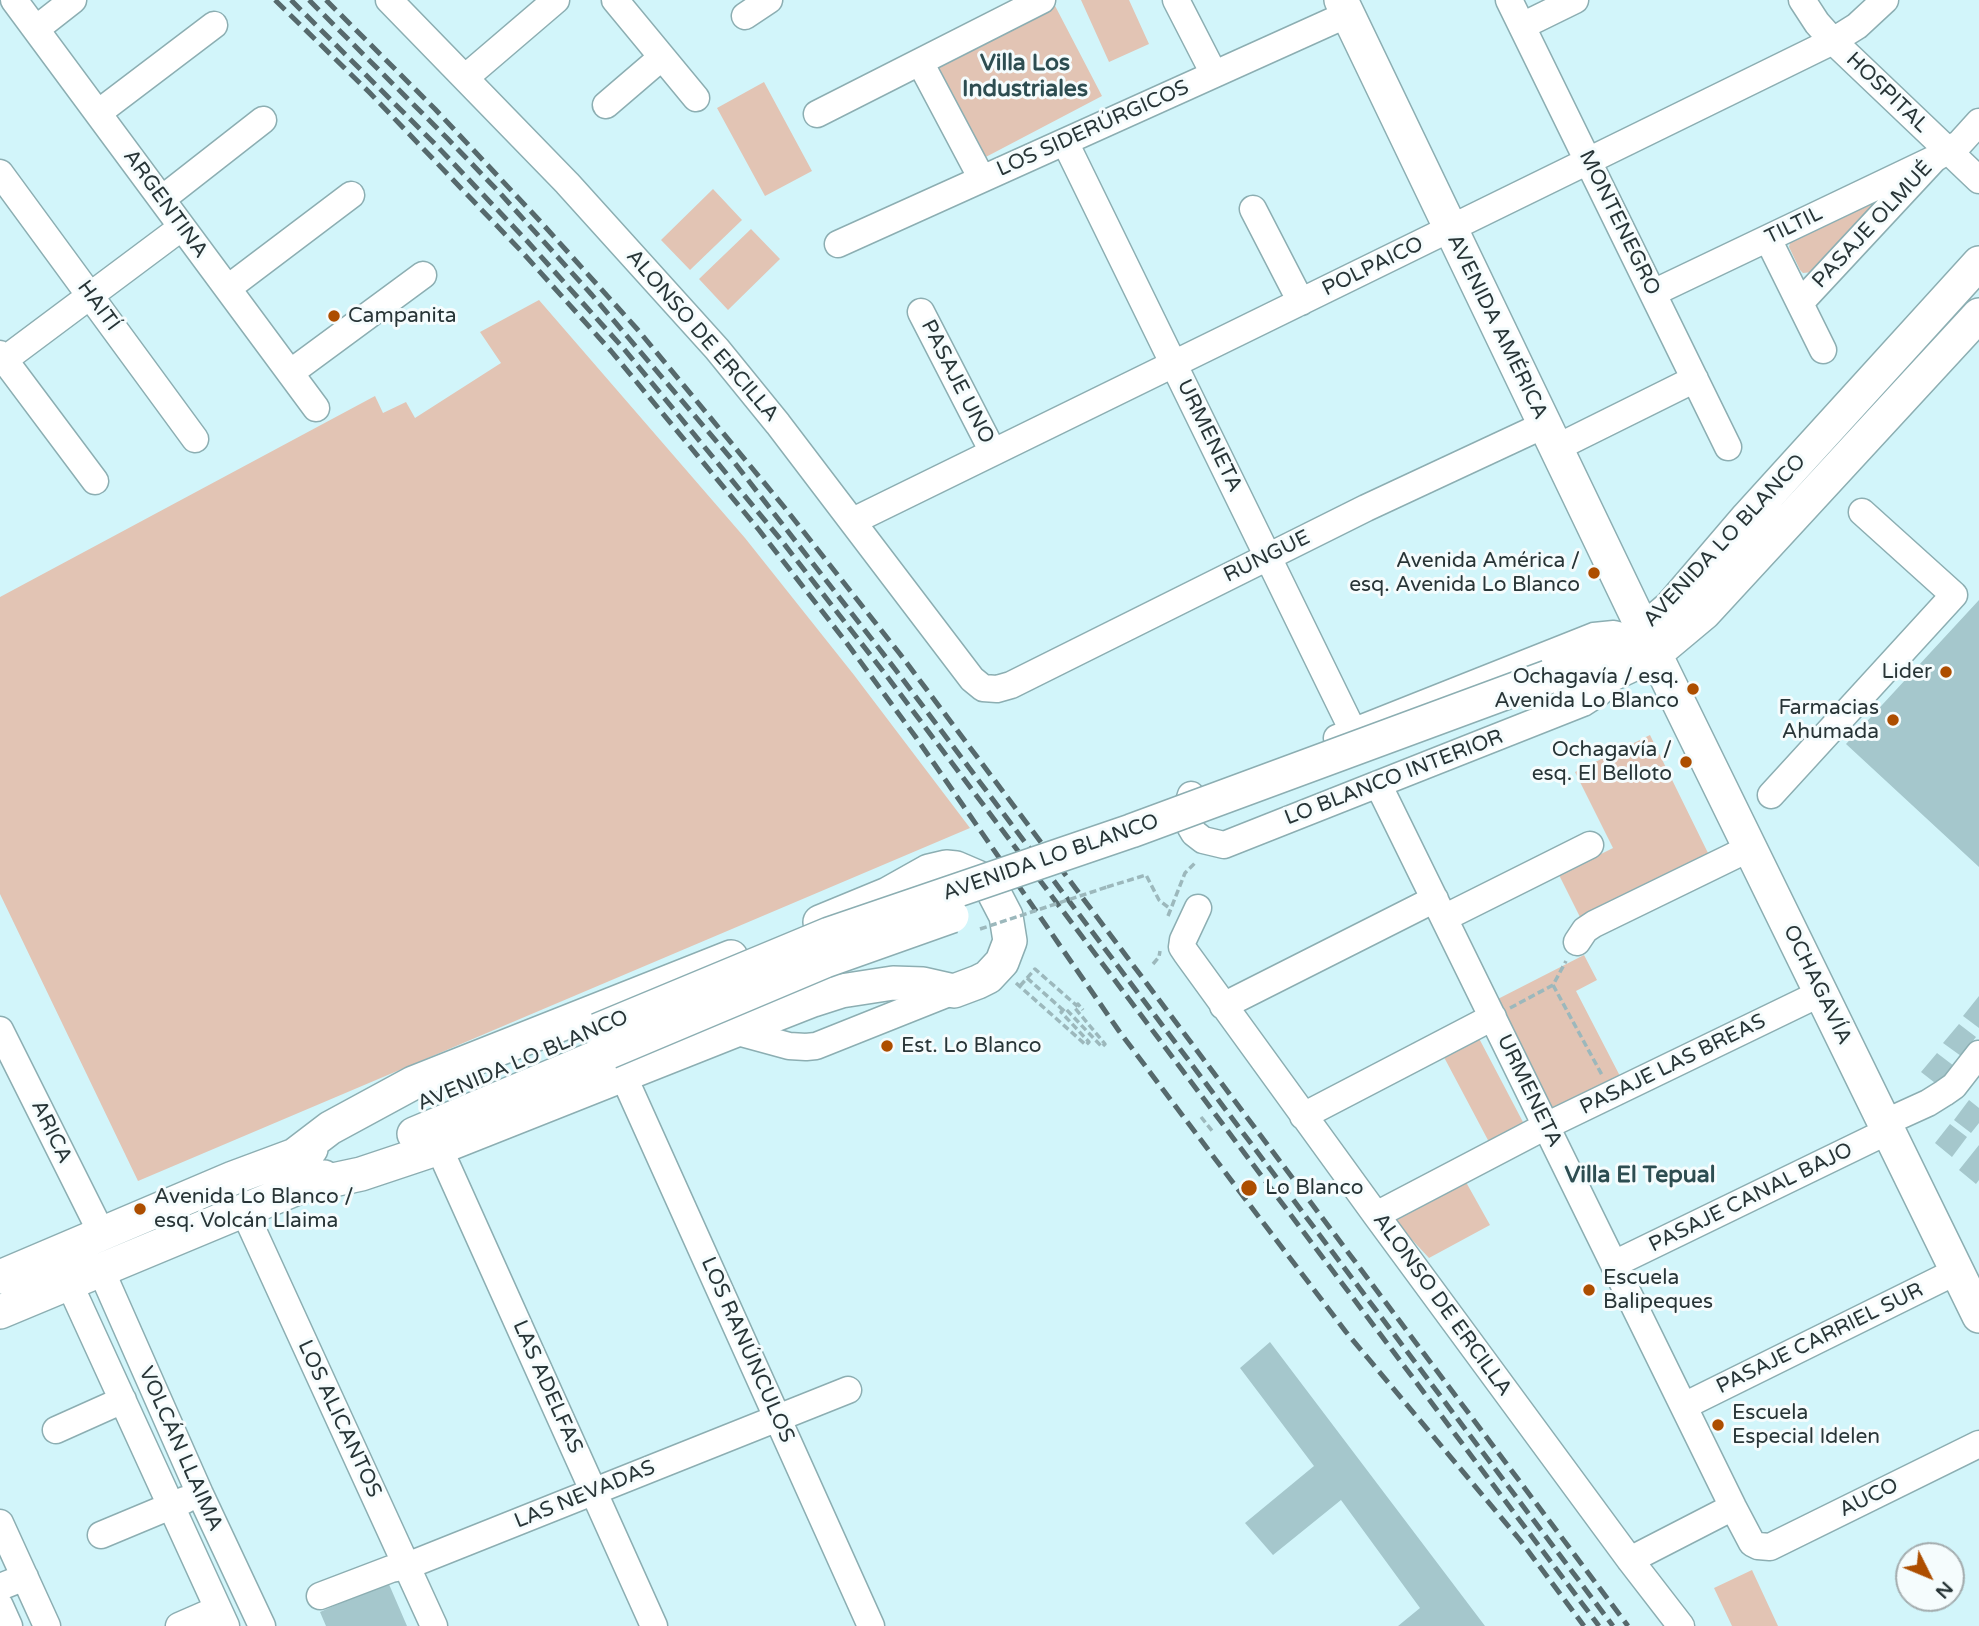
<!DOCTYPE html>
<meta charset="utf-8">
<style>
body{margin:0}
#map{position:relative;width:1979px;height:1626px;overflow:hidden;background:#d2f5fa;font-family:"Varela Round",sans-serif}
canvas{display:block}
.north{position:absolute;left:1895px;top:1542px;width:70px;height:70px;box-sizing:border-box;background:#f5fcfd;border:2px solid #a3acae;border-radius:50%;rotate:133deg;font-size:19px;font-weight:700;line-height:28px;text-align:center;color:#283537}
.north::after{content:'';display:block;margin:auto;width:24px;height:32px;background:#ad4e00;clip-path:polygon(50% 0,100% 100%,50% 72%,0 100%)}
</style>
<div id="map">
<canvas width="1979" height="1626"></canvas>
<div class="north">N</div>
</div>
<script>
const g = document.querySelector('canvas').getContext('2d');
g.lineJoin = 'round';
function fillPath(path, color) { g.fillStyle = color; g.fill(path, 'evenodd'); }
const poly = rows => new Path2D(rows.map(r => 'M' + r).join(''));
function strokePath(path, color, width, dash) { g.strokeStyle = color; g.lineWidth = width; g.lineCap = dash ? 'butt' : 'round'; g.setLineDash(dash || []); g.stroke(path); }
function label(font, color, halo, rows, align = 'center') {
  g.font = font + ' "Varela Round",sans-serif'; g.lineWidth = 6; g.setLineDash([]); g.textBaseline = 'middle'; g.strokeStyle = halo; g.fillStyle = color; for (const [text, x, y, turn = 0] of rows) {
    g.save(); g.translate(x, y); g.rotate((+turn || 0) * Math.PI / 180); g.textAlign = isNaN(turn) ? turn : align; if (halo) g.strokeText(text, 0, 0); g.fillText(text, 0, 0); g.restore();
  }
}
fillPath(poly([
 [1052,0,1102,96,982,159,931,63],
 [1081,0,1129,0,1149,44,1109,62],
 [764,82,812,171,765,196,717,108],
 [713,189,742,220,690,270,661,240],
 [1889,193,1813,272,1803,273,1800,270,1789,247,1790,243,1795,238],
 [751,229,780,259,728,310,699,279],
 [539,300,745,538,854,675,970,828,138,1181,0,894,0,597,375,396,383,413,406,402,415,418,501,363,480,332],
 [1650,735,1708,853,1580,917,1559,875,1613,848,1575,772],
 [1584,955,1597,980,1576,991,1621,1078,1548,1116,1490,1003],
 [1472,1025,1524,1124,1489,1142,1437,1044],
 [1462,1175,1490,1225,1429,1258,1389,1215],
 [1752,1570,1778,1626,1732,1626,1714,1588]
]), '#e2c4b4');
fillPath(poly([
 [1979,600,1979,867,1846,744],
 [1979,996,1979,1028,1963,1016],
 [1959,1024,1976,1037,1961,1056,1943,1043],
 [1937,1053,1954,1066,1939,1086,1921,1072],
 [1969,1100,1979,1108,1979,1123,1971,1133,1954,1120],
 [1950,1124,1967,1137,1952,1157,1935,1143],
 [1979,1145,1979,1180,1976,1184,1959,1170],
 [1270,1342,1485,1626,1398,1626,1420,1608,1341,1500,1273,1555,1245,1523,1314,1466,1240,1368],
 [388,1582,407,1626,326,1626,320,1612]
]), '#a5c7cc');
const minor = poly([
 [14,0,316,408],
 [389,0,567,183,717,349,778,424,972,679,983,688,997,689,1011,685,1366,508,1544,425],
 [615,0,696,98],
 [1176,0,1214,74],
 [1509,0,1728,447],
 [1802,0,1817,23,1833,41,1979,180],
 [745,16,769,0],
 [1522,26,1575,0],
 [36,29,73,0],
 [920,62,982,179],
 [466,77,556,0],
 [606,105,662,57],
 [98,113,214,25],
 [817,114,1042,0],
 [1065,142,1353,731],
 [0,173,195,439],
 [162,199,263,120],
 [1253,209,1301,302],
 [1768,239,1823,350],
 [838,244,1348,14],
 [228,288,351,195],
 [1653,293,1934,159],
 [1800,303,1934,159,1960,143,1979,122],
 [921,312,993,452],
 [0,354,95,481],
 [0,363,182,227],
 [290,373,423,275],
 [1556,448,1695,379],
 [853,521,1833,41,1857,26,1885,0],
 [1337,738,1594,636,1614,634,1630,638],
 [1378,784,1733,1507,1752,1543,1758,1546,1770,1547,1979,1444],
 [1191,795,1185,814,1187,821,1194,833,1203,840,1224,845,1583,703,1600,692],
 [1771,795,1954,595,1862,512],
 [1198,908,1183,940,1182,947,1186,953,1376,1215,1630,1560,1681,1626],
 [1444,918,1590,845],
 [1577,942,1585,930,1594,924,1750,848],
 [1223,1006,1435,899],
 [0,1030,102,1234],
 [734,1031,789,1046,806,1047,816,1046,954,991],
 [623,1075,871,1626],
 [1303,1116,1493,1017],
 [1884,1123,1928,1103,1944,1093,1954,1086,1979,1054],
 [439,1148,654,1626],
 [244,1211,434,1626],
 [1376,1215,1546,1126,1821,993],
 [1614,1264,1888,1131],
 [101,1270,200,1494,262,1626],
 [69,1283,226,1626],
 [1684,1406,1957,1271],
 [56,1430,123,1400],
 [0,1523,47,1626],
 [101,1535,185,1500],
 [1630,1560,1733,1507],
 [0,1587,25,1577],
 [320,1596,391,1569,407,1566,848,1390],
 [0,1606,9,1626],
 [179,1626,218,1609]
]);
const major = poly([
 [1341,0,1655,654,1979,1316],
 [1548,677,1591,660,1644,630,1671,607,1748,517,1979,263],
 [1570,692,1591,684,1655,654,1704,613,1979,315],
 [414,1134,609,1052],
 [292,1157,330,1128,413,1083,731,957],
 [305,1186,361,1174,439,1148,734,1031,813,1000,841,991,893,983,923,984,954,991,978,982,988,977,1002,962,1010,941,1006,916,993,891,977,877,956,868,946,867,929,871,888,894,820,922],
 [0,1277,233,1178,311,1149],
 [0,1312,324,1177]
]);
strokePath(minor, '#8caeb2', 29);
strokePath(major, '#8caeb2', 36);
strokePath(poly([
 [1107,887,1146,875,1159,900,1169,908],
 [1168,916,1185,873,1196,862],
 [1153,964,1159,957,1160,951],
 [1027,978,1063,1010],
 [1016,983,1086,1045,1089,1042,1061,1012,1065,1008,1102,1047,1105,1044,1074,1007,1078,1004,1083,1010],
 [1553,985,1602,1075],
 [1020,986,1035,969,1076,1005],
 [1510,1008,1553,985,1566,961],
 [1201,1117,1213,1132]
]), '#9cb8bc', 3.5, [7, 3.5]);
strokePath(minor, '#fff', 26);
strokePath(major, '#fff', 33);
strokePath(poly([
 [275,0,369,92,523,253,611,351,759,530,846,642,915,736,1119,1031,1240,1192,1346,1332,1520,1540,1584,1626],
 [291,0,435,144,528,242,624,349,781,540,886,675,1599,1626],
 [309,0,447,138,499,192,592,295,734,462,895,669,1613,1626],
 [326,0,435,109,539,220,638,330,785,508,900,654,1628,1626]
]), '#56696c', 5, [14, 7]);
const majorBridge = poly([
 [598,1030,829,934,1131,831,1548,677],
 [609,1052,825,961,952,916]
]);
strokePath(majorBridge, '#8caeb2', 36, []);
strokePath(poly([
 [980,929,1107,887]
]), '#9cb8bc', 3.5, [7, 3.5]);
strokePath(majorBridge, '#fff', 33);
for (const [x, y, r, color] of [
 [334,316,7,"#ad4e00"],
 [1594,573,7,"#ad4e00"],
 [1946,672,7,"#ad4e00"],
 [1693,689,7,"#ad4e00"],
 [1893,720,7,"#ad4e00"],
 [1686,762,7,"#ad4e00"],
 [887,1046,7,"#ad4e00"],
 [1249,1188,9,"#ad4e00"],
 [140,1209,7,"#ad4e00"],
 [1589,1290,7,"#ad4e00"],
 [1718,1425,7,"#ad4e00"]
]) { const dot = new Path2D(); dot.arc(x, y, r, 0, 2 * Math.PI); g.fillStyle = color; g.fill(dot); strokePath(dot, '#f5fcfd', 2.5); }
label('21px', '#283537', '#f5fcfd', [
 ["HOSPITAL",1887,93,44],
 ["LOS SIDERÚRGICOS",1093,129,-24],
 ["ARGENTINA",165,204,54],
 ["MONTENEGRO",1619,223,64],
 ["PASAJE OLMUÉ",1873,225,-47],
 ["TILTIL",1794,226,-26],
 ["POLPAICO",1373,267,-26],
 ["HAITÍ",98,306,54],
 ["AVENIDA AMÉRICA",1497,327,64],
 ["ALONSO DE ERCILLA",702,336,49],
 ["PASAJE UNO",957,382,63],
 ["URMENETA",1209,436,64],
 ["AVENIDA LO BLANCO",1725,541,-47],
 ["RUNGUE",1267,557,-26],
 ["LO BLANCO INTERIOR",1394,778,-21],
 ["AVENIDA LO BLANCO",1051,858,-19],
 ["OCHAGAVÍA",1817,985,64],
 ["AVENIDA LO BLANCO",523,1061,-23],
 ["PASAJE LAS BREAS",1673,1065,-26],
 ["URMENETA",1529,1091,64],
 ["ARICA",51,1132,64],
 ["PASAJE CANAL BAJO",1751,1198,-26],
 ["ALONSO DE ERCILLA",1442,1305,54],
 ["PASAJE CARRIEL SUR",1820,1339,-26],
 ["LOS RANÚNCULOS",747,1350,66],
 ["LAS ADELFAS",547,1387,66],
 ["LOS ALICANTOS",339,1419,65],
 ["VOLCÁN LLAIMA",180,1449,66],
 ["LAS NEVADAS",585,1495,-22],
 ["AUCO",1869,1498,-26]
]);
label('21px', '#283537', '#f5fcfd', [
 ["Campanita",348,316],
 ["Avenida América /",1580,561,"right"],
 ["esq. Avenida Lo Blanco",1580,585,"right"],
 ["Lider",1932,672,"right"],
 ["Ochagavía / esq.",1679,677,"right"],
 ["Avenida Lo Blanco",1679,701,"right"],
 ["Farmacias",1879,708,"right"],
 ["Ahumada",1879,732,"right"],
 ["Ochagavía /",1672,750,"right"],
 ["esq. El Belloto",1672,774,"right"],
 ["Est. Lo Blanco",901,1046],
 ["Lo Blanco",1265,1188],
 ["Avenida Lo Blanco /",154,1197],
 ["esq. Volcán Llaima",154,1221],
 ["Escuela",1603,1278],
 ["Balipeques",1603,1302],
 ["Escuela",1732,1413],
 ["Especial Idelen",1732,1437]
], 'left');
label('bold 23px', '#2d4d51', '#f5fcfd', [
 ["Villa Los",1025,64],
 ["Industriales",1025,90],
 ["Villa El Tepual",1640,1176]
]);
</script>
